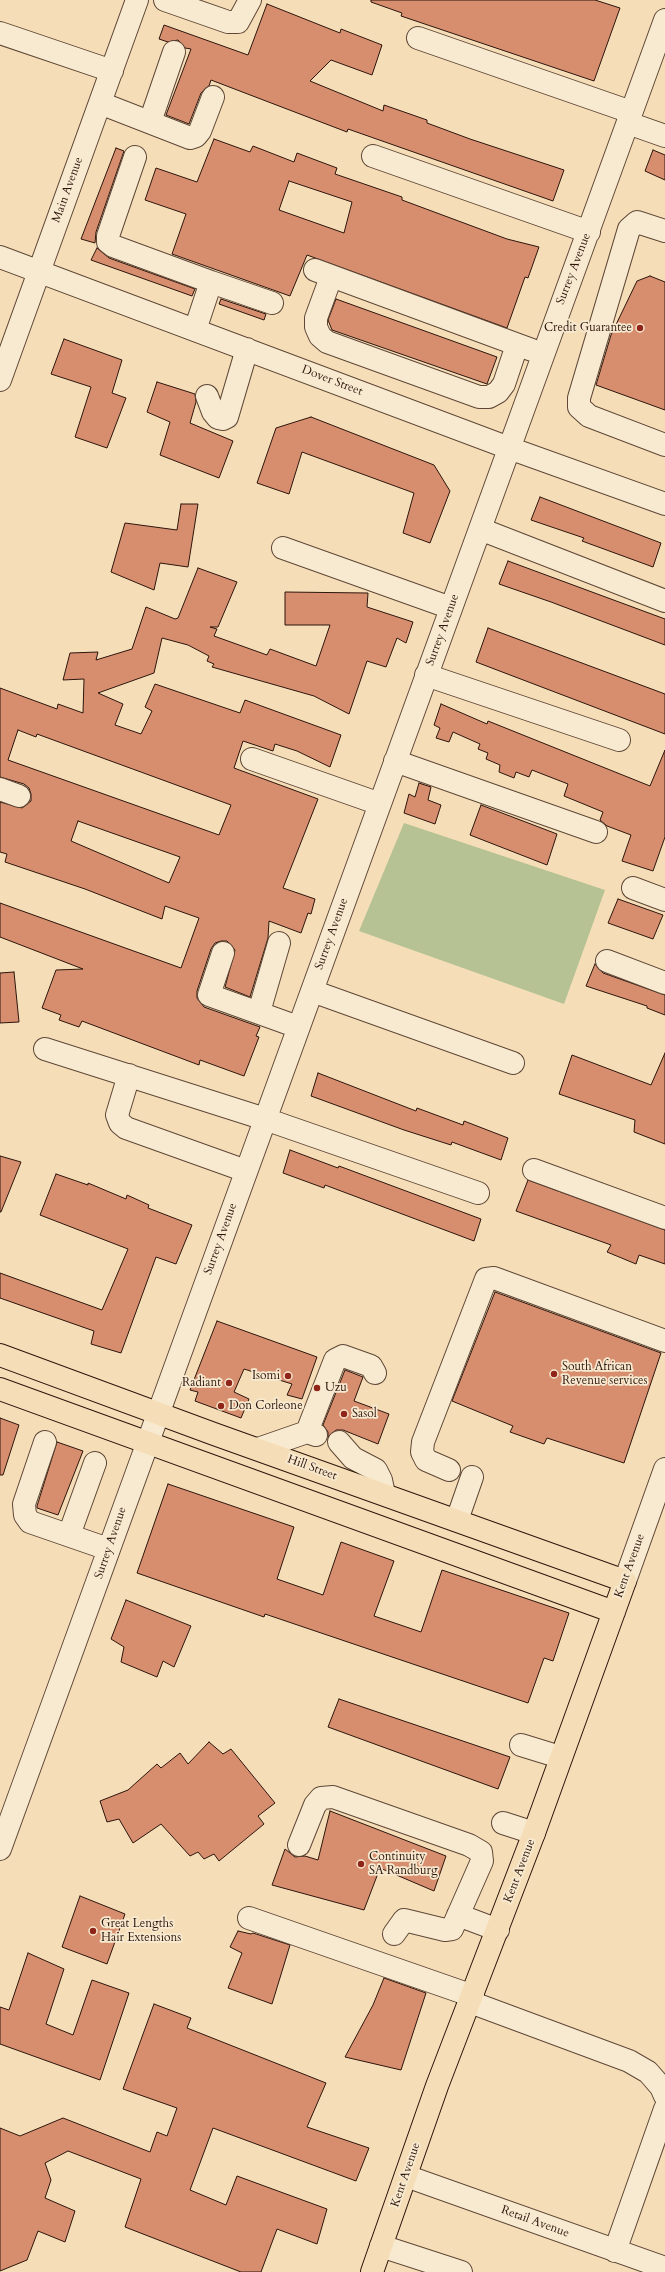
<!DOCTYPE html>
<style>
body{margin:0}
canvas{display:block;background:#f5deb7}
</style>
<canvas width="665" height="2272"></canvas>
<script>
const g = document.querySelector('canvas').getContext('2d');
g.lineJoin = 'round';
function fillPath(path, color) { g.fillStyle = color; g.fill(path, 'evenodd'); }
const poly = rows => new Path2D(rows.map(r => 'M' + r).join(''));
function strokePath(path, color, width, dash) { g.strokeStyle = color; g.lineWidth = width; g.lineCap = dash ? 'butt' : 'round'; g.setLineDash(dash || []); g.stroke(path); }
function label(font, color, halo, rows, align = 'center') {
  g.font = font + ' Cardo,serif'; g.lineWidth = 3.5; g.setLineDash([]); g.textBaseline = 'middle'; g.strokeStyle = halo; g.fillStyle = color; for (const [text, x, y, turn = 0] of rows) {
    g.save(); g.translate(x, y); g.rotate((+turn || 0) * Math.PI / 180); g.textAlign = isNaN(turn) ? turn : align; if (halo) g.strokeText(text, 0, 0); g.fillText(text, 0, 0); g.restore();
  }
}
fillPath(poly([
 [404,823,605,890,564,1004,359,931]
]), '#b6c293');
const building = poly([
 [371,0,595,0,620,8,594,81,401,16,402,13,371,2,371,0],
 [267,4,340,33,341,29,382,45,372,75,331,60,310,81,383,111,384,105,427,120,427,123,470,139,564,170,553,201,348,129,347,132,211,80,209,86,201,93,189,124,166,115,191,49,185,48,178,40,168,42,159,39,164,25,248,55,267,4],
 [214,139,250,152,253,146,294,162,297,153,337,168,335,174,402,197,402,200,445,216,507,239,539,247,528,278,525,277,507,328,307,255,290,296,172,254,186,214,145,200,156,168,197,182,214,139],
 [289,181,352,202,344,233,279,210,289,181],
 [116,148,124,151,96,232,95,243,81,239,116,148],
 [653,150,665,155,665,180,645,171,653,150],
 [97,248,109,258,195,289,192,296,91,260,97,248],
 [650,276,665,282,665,410,596,385,611,335,637,281,650,276],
 [221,299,266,314,264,320,219,304,221,299],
 [336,299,497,357,487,384,332,330,328,320,336,299],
 [64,339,122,360,112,393,126,398,107,448,75,437,91,387,51,374,64,339],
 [157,382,195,394,196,402,190,423,233,441,219,478,160,455,170,422,147,412,157,382],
 [311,417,434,465,450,491,430,543,403,533,414,493,302,452,289,494,257,483,276,428,311,417],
 [540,497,661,543,653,567,582,541,584,538,531,520,540,497],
 [181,504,198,504,188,567,160,563,154,590,111,572,125,523,177,530,181,504],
 [508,561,665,619,665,645,551,602,499,584,508,561],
 [198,568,237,582,218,627,210,627,217,629,214,636,267,655,270,649,316,666,330,625,285,625,285,592,368,593,367,607,413,622,406,643,397,638,386,667,367,661,349,714,314,696,212,667,214,664,207,661,209,656,188,645,162,638,154,673,98,693,123,704,115,725,141,734,152,711,145,707,155,684,240,713,245,700,341,735,330,767,297,751,275,744,273,751,243,741,234,768,318,799,283,888,315,899,311,914,308,913,301,933,269,921,268,938,250,997,225,987,235,950,227,941,221,941,215,943,211,949,197,991,197,998,204,1007,260,1027,256,1036,259,1037,244,1076,200,1060,199,1065,82,1021,79,1027,59,1020,61,1015,42,1008,56,970,83,969,0,937,0,903,181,968,199,918,165,906,162,919,85,889,5,862,7,854,0,852,0,802,22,808,31,801,31,794,29,788,24,784,0,777,0,688,57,709,58,704,83,713,84,679,63,680,70,653,98,652,96,660,132,649,146,607,175,619,178,618,198,568],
 [18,730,36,737,37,734,231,805,219,835,8,760,18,730],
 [78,821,180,857,169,883,71,841,78,821],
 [488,628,665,694,665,734,476,662,488,628],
 [441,704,487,724,488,721,650,786,665,750,665,837,653,871,622,861,631,835,607,826,600,820,603,812,564,796,568,784,532,770,529,777,516,772,514,778,499,772,500,765,486,759,488,753,478,749,480,744,453,732,449,742,436,738,440,728,434,725,441,704],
 [419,783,431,787,428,800,441,805,435,824,404,813,409,794,415,797,419,783],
 [481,805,557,834,547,865,470,835,481,805],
 [618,899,663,915,653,939,608,923,618,899],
 [595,964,603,973,665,995,665,1015,647,1008,647,1006,586,986,595,964],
 [14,972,19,1022,0,1023,0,973,14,972],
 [665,1053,665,1144,634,1132,635,1120,559,1094,572,1055,651,1085,665,1053],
 [318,1073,416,1111,417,1108,463,1125,464,1121,508,1138,501,1160,452,1142,451,1145,404,1130,311,1096,318,1073],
 [290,1150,338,1168,339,1166,481,1219,474,1241,325,1185,324,1188,283,1173,290,1150],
 [0,1156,21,1162,1,1212,0,1212,0,1156],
 [56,1174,88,1185,88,1183,126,1199,127,1195,149,1205,148,1208,192,1225,176,1264,156,1257,121,1353,91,1344,94,1331,0,1298,0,1273,102,1310,128,1249,40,1215,56,1174],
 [528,1180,665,1230,665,1264,639,1255,636,1264,607,1252,611,1245,516,1211,528,1180],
 [495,1292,661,1353,624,1463,547,1438,544,1444,510,1432,513,1426,452,1401,495,1292],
 [217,1321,317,1357,302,1399,287,1395,292,1384,244,1369,234,1392,249,1399,241,1418,195,1401,198,1392,190,1390,217,1321],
 [345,1370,363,1377,354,1401,389,1414,378,1444,343,1430,336,1430,328,1437,328,1432,323,1425,345,1370],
 [0,1418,19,1425,3,1475,0,1475,0,1418],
 [57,1442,83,1451,58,1515,37,1508,37,1506,57,1442],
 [168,1484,294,1527,277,1579,323,1595,341,1542,394,1561,374,1616,421,1632,442,1570,569,1613,553,1661,544,1658,528,1703,265,1614,264,1617,137,1573,168,1484],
 [126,1600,191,1626,174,1667,163,1661,157,1677,121,1662,124,1647,111,1639,126,1600],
 [339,1699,510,1757,498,1789,328,1727,339,1699],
 [209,1742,223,1754,231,1749,275,1803,258,1816,264,1824,219,1861,214,1854,204,1859,198,1852,190,1856,161,1824,133,1843,119,1819,107,1822,100,1801,128,1790,157,1764,161,1768,180,1753,188,1764,209,1742],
 [330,1811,446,1856,434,1891,380,1868,364,1910,272,1885,285,1849,295,1857,305,1856,318,1860,330,1811],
 [80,1896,125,1914,107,1964,62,1947,80,1896],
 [238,1931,251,1934,253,1933,290,1945,272,2004,228,1988,242,1953,230,1947,238,1931],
 [28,1953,64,1969,46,2024,73,2035,92,1980,129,1993,100,2080,0,2044,0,2007,9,2010,28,1953],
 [384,1978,426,1993,401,2070,345,2057,373,2005,384,1978],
 [154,2004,191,2018,187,2028,326,2083,307,2127,369,2148,356,2181,213,2128,190,2190,226,2205,237,2176,327,2209,317,2244,277,2229,261,2272,241,2272,125,2227,141,2179,68,2151,45,2163,51,2180,45,2198,75,2211,65,2242,38,2231,27,2260,0,2271,0,2128,20,2136,63,2118,150,2152,157,2132,167,2136,177,2108,123,2089,154,2004]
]);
fillPath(building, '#d68e6f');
strokePath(building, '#2d150c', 1);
const minor = poly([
 [165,0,228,22,238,22,250,0],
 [0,33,112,71],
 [418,38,631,112],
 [100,103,190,138,196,136,200,131,213,97],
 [150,122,174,52],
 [628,123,665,136],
 [373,156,589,232],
 [135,157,108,236,108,242,113,246,211,282,195,330],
 [665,231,637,222,629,229,579,398,579,407,589,416,665,445],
 [0,257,509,448,665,504],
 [315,270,532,350],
 [331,277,316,318,316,327,320,336,327,342,479,397,489,397,498,392,504,384,517,345],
 [211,282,272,303],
 [0,380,137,0],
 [207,396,213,412,218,418,223,419,227,417,247,349],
 [480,529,665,601],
 [283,548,451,608],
 [426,675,619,740],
 [252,759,380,804],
 [395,761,596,832],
 [0,789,19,796],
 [633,888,665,900],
 [223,953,209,995,298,1027],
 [607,961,665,983],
 [312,991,513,1063],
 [259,1012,279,943],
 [45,1049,265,1119,478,1193],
 [129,1075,117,1115,120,1123,126,1128,246,1171],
 [534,1170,665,1218],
 [316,1435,307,1432,335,1360,343,1356,371,1366,375,1373],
 [45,1442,24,1504,25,1515,30,1522,108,1549],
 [339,1442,353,1458,376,1470,381,1480,384,1494],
 [258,1449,307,1432],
 [449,1470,426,1460,422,1452,423,1442,486,1279,494,1278,665,1341],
 [457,1520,472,1477],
 [69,1535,95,1463],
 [625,1581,665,1469],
 [521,1745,560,1757],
 [503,1823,534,1833],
 [299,1845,315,1805,321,1798,333,1797,469,1845,481,1852,482,1861,452,1929,445,1930,404,1920,394,1934],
 [0,1849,665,20],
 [458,1915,498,1930],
 [249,1918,473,1996],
 [470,2002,629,2061,648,2072,661,2087,665,2096],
 [406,2176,665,2268],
 [381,2246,461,2272],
 [615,2251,665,2109]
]);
const major = poly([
 [0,1355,214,1434,625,1581,534,1833,437,2086,372,2272],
 [0,1389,614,1612]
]);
strokePath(minor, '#5f4737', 24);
strokePath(major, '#2d150c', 24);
strokePath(minor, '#f8ead0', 22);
strokePath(major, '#f5deb7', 22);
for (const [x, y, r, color] of [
 [640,328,4,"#8f2418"],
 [554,1374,4,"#8f2418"],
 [288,1376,4,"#8f2418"],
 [229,1383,4,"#8f2418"],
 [317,1388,4,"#8f2418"],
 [221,1406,4,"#8f2418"],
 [344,1414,4,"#8f2418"],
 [361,1864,4,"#8f2418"],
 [93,1931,4,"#8f2418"]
]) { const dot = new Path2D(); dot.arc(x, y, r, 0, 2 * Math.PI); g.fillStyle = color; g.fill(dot); strokePath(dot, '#f8ead0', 1.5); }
label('12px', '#2d150c', '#f8ead0', [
 ["Main Avenue",68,190,-70],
 ["Surrey Avenue",574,269,-69],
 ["Dover Street",332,381,21],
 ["Surrey Avenue",443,630,-70],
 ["Surrey Avenue",332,934,-70],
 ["Surrey Avenue",221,1239,-70],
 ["Hill Street",312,1468,20],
 ["Surrey Avenue",111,1543,-71],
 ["Kent Avenue",630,1566,-70],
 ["Kent Avenue",520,1871,-69],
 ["Kent Avenue",406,2175,-71],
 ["Retail Avenue",535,2222,20]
]);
label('12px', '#2d150c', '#f8ead0', [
 ["Credit Guarantee",632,328,"right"],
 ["South African",562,1367],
 ["Revenue services",562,1381],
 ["Isomi",280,1376,"right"],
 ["Radiant",221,1383,"right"],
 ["Uzu",325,1388],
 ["Don Corleone",229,1406],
 ["Sasol",352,1414],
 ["Continuity",369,1857],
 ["SA Randburg",369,1871],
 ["Great Lengths",101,1924],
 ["Hair Extensions",101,1938]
], 'left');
</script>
